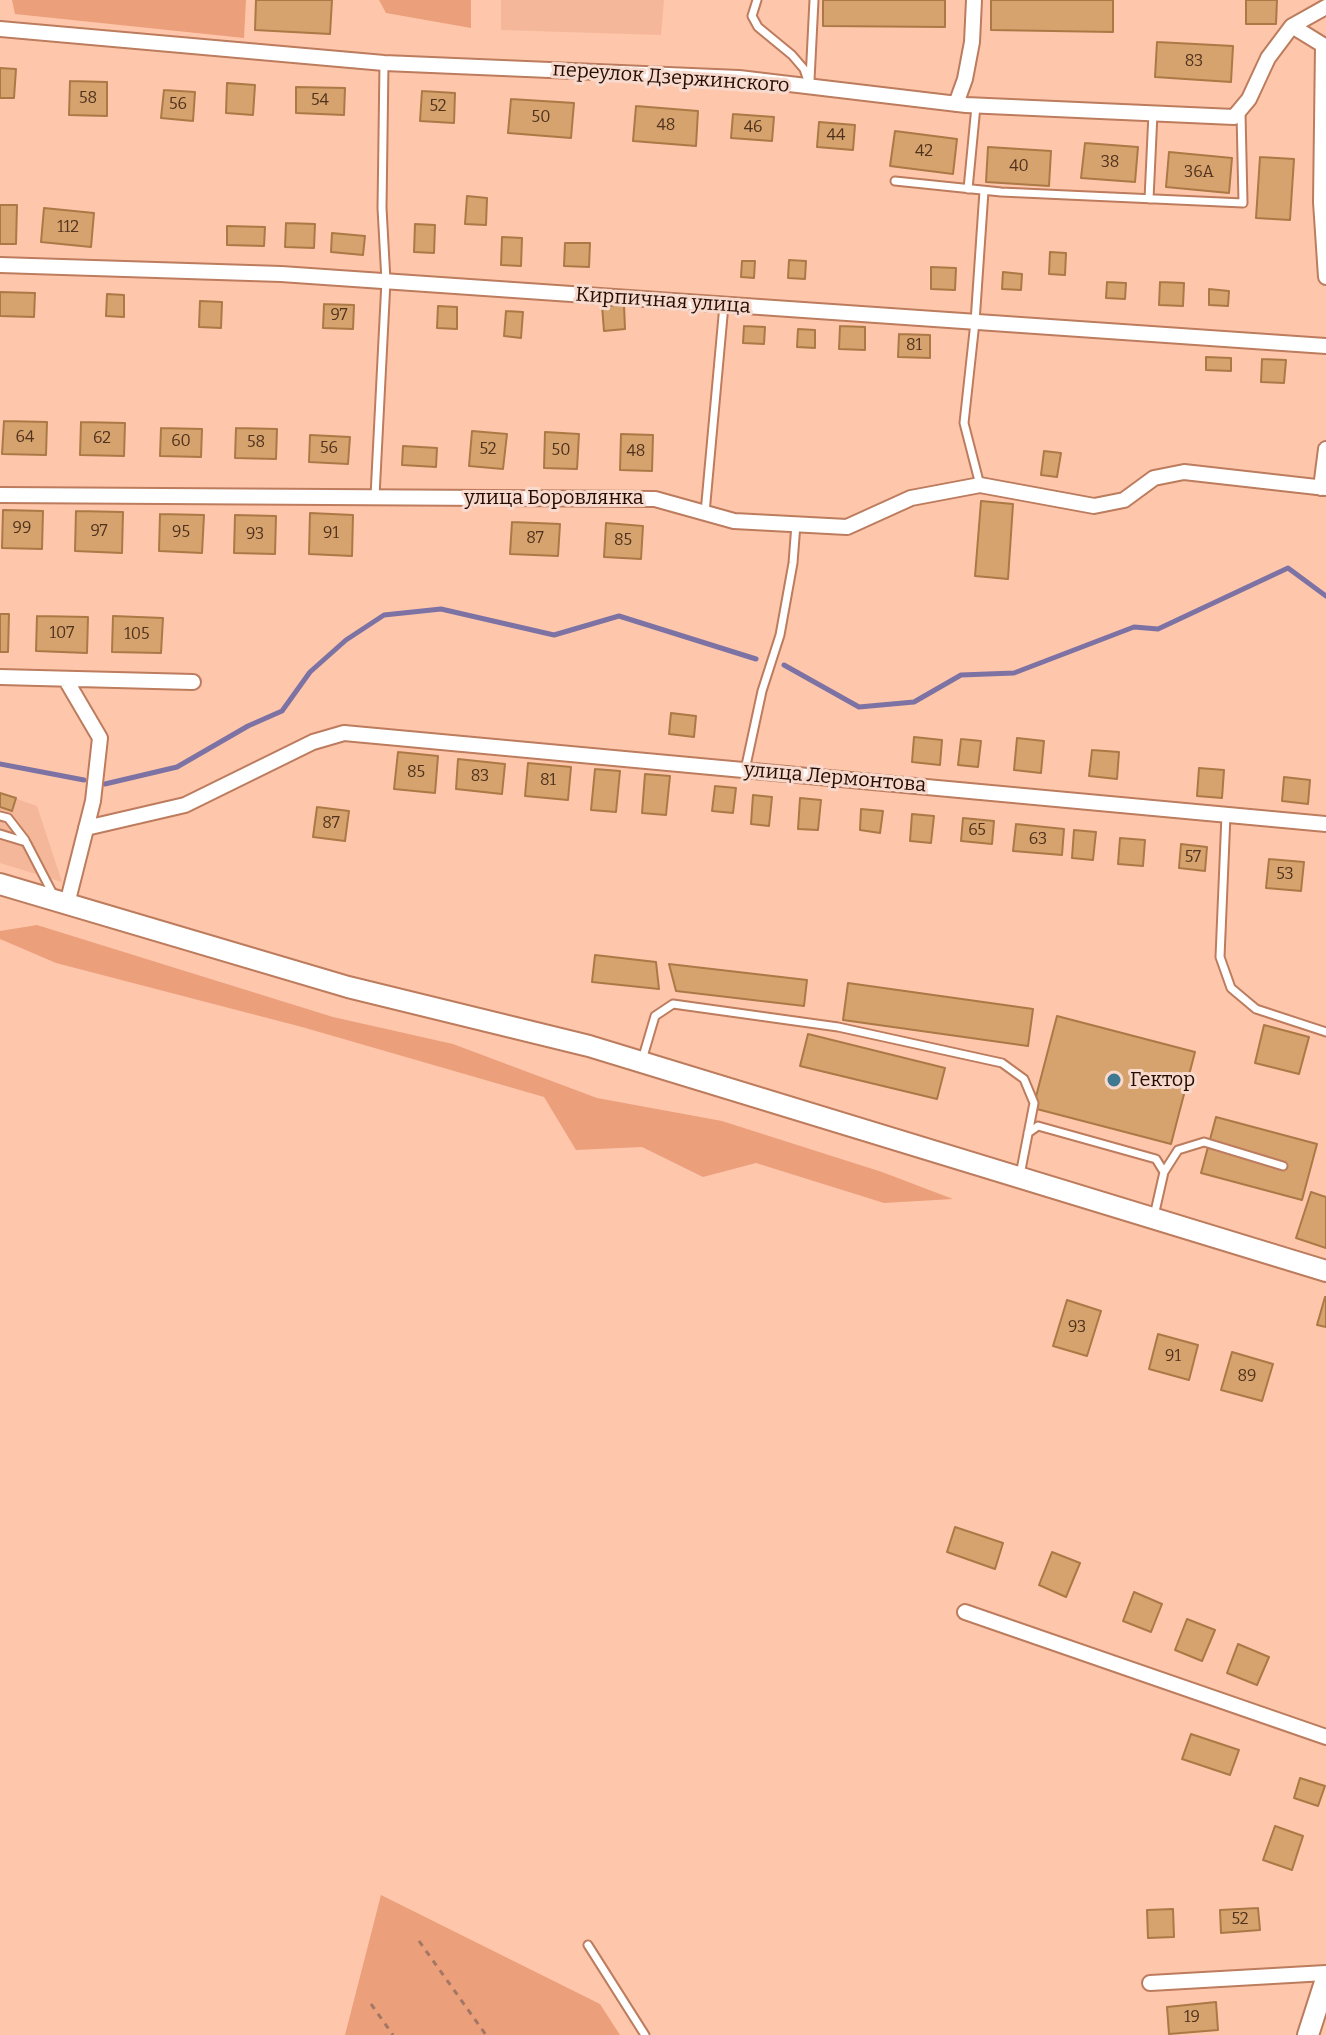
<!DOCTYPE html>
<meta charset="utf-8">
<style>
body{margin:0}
canvas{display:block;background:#fec6ab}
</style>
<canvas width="1326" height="2035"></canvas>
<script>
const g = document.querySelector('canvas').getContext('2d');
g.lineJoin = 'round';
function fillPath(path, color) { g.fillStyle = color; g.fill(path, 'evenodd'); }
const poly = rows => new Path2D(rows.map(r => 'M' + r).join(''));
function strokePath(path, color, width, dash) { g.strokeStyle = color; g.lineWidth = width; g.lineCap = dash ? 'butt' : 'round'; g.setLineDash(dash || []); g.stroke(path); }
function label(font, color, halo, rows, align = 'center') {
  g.font = font + ' Bitter,serif'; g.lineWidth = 6; g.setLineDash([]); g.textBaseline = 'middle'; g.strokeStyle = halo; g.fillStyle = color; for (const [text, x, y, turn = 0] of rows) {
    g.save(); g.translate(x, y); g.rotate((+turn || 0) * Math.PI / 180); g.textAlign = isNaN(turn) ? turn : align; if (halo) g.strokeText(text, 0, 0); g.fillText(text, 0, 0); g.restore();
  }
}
fillPath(poly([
 [501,0,664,0,661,35,501,30],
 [0,793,37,806,62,882,0,863]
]), '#f4b79a');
fillPath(poly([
 [12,0,246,0,244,38,15,14],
 [379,0,471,0,471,28,386,13],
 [37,925,333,1017,453,1044,597,1098,722,1121,882,1172,953,1199,884,1203,756,1163,703,1177,642,1147,576,1150,544,1097,302,1027,56,963,0,939,0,931],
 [381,1895,600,2004,620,2035,345,2035]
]), '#ec9f7b');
strokePath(poly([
 [784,665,859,707,914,702,961,675,1014,673,1134,627,1158,629,1288,568,1326,596],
 [0,764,84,780],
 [105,784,177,767,248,726,282,711,310,672,346,640,384,615,441,609,554,635,619,616,756,659]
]), '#7d72a4', 5);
const building = poly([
 [256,0,332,0,330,34,255,30,256,0],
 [823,0,945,0,945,27,823,26,823,0],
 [991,0,1113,0,1113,32,991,30,991,0],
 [1246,0,1277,0,1276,24,1246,24,1246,0],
 [1157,42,1233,46,1231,82,1155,77,1157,42],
 [0,68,16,69,14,98,0,98,0,68],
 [70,81,107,82,107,116,69,115,70,81],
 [227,83,255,85,253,115,226,113,227,83],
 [296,87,345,88,344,115,296,113,296,87],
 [164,90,195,92,193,121,161,118,164,90],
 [422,91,455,93,454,123,420,121,422,91],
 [511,99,574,103,571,138,508,133,511,99],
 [636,106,698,111,696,146,633,141,636,106],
 [733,114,774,117,772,141,731,138,733,114],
 [819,122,855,125,853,150,817,147,819,122],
 [895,131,957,139,953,174,890,166,895,131],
 [1085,143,1138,147,1135,182,1081,178,1085,143],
 [988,147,1051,151,1049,186,986,182,988,147],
 [1169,152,1232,158,1229,193,1166,187,1169,152],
 [1260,157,1294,159,1290,220,1256,218,1260,157],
 [467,196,487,198,486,225,465,224,467,196],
 [0,205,17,205,16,244,0,244,0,205],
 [44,208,94,213,91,247,41,242,44,208],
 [286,223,315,224,314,248,285,247,286,223],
 [415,224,435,225,434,253,414,252,415,224],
 [227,226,265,227,264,246,227,245,227,226],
 [332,233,365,236,363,255,331,252,332,233],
 [502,237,522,238,521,266,501,265,502,237],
 [565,243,590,243,589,267,564,266,565,243],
 [1050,252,1066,253,1065,275,1049,274,1050,252],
 [789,260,806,261,805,279,788,278,789,260],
 [742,261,755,261,754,278,741,277,742,261],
 [931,267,956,268,955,290,931,289,931,267],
 [1003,272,1022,274,1021,290,1002,289,1003,272],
 [1107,282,1126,283,1125,299,1106,298,1107,282],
 [1160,282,1184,283,1183,306,1159,305,1160,282],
 [1209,289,1229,291,1228,306,1209,305,1209,289],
 [0,292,35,293,34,317,0,316,0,292],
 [107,294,124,295,124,317,106,316,107,294],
 [200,301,222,302,221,328,199,327,200,301],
 [324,304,354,305,353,329,323,328,324,304],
 [624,305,625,329,604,331,602,306,624,305],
 [438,306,457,307,457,329,437,328,438,306],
 [506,311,523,312,521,338,504,336,506,311],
 [744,326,765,327,764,344,743,343,744,326],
 [840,326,865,327,865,350,839,349,840,326],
 [798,329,815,330,815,348,797,347,798,329],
 [899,334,930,335,930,358,898,357,899,334],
 [1206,357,1231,358,1231,371,1206,370,1206,357],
 [1262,359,1286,360,1284,383,1261,382,1262,359],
 [4,421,47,422,46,455,2,454,4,421],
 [81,422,125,423,124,456,80,455,81,422],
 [161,428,202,429,201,457,160,456,161,428],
 [236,428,277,429,276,459,235,458,236,428],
 [472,431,507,434,503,469,469,466,472,431],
 [545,432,579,434,577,469,544,468,545,432],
 [621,434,653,435,652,471,620,470,621,434],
 [310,435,350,437,348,464,309,462,310,435],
 [403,446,437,448,436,467,402,465,403,446],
 [1044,451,1061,453,1057,477,1041,475,1044,451],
 [981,501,1013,504,1008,579,975,576,981,501],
 [3,510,43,511,42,549,2,548,3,510],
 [76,511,123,512,122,553,75,551,76,511],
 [310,513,353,515,352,556,309,554,310,513],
 [160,514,204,515,202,553,159,551,160,514],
 [235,515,276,516,275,554,234,553,235,515],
 [512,522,560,524,558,556,510,554,512,522],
 [606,523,643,526,641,559,604,557,606,523],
 [0,614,9,614,8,652,0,652,0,614],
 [37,616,88,617,87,653,36,651,37,616],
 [113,616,163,618,161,653,112,652,113,616],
 [671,713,696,716,694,737,669,734,671,713],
 [914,737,942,740,940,765,912,762,914,737],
 [1017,738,1044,741,1041,773,1014,770,1017,738],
 [961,739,981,741,978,767,958,765,961,739],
 [1092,750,1119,752,1117,779,1089,776,1092,750],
 [398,752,438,756,435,793,394,789,398,752],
 [458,759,505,764,502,794,456,789,458,759],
 [528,763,571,767,568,800,525,796,528,763],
 [1199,768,1224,770,1222,798,1197,796,1199,768],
 [595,769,620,771,616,812,591,810,595,769],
 [645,774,670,776,666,815,642,813,645,774],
 [1284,777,1310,780,1308,804,1282,801,1284,777],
 [715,786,736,788,733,813,712,811,715,786],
 [0,793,16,798,12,811,0,807,0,793],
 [753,795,772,797,769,826,751,824,753,795],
 [800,798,821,800,818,830,798,829,800,798],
 [317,807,349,811,345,841,313,837,317,807],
 [861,809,883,811,880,833,860,830,861,809],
 [912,814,934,816,931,843,910,841,912,814],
 [963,818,994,821,992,844,961,841,963,818],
 [1016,824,1064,829,1062,855,1013,851,1016,824],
 [1074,830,1096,832,1093,860,1072,858,1074,830],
 [1120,838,1145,840,1143,866,1118,864,1120,838],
 [1181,844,1207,847,1205,871,1179,868,1181,844],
 [1269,859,1304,862,1301,891,1266,888,1269,859],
 [595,955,656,962,659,989,592,982,595,955],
 [669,964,807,980,804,1006,676,991,669,964],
 [848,983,1033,1009,1028,1046,843,1020,848,983],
 [1057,1016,1195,1052,1171,1144,1033,1108,1057,1016],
 [1264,1025,1309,1037,1299,1074,1255,1063,1264,1025],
 [808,1034,945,1068,937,1099,800,1066,808,1034],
 [1216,1117,1317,1144,1302,1200,1201,1173,1216,1117],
 [1311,1192,1326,1197,1326,1248,1296,1238,1311,1192],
 [1325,1297,1326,1297,1326,1327,1317,1325,1325,1297],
 [1067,1300,1101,1311,1087,1356,1053,1346,1067,1300],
 [1158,1334,1198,1345,1189,1380,1149,1369,1158,1334],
 [1232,1352,1273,1364,1262,1401,1221,1390,1232,1352],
 [955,1527,1003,1543,995,1569,947,1552,955,1527],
 [1052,1552,1080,1563,1066,1597,1039,1585,1052,1552],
 [1134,1592,1162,1604,1151,1632,1123,1621,1134,1592],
 [1187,1619,1215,1630,1202,1661,1175,1650,1187,1619],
 [1238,1644,1269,1657,1257,1685,1227,1673,1238,1644],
 [1191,1734,1239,1750,1230,1775,1182,1759,1191,1734],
 [1300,1778,1325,1786,1318,1806,1294,1798,1300,1778],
 [1275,1826,1303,1836,1292,1870,1263,1860,1275,1826],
 [1258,1908,1260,1930,1221,1933,1220,1910,1258,1908],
 [1173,1909,1174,1937,1148,1938,1147,1910,1173,1909],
 [1216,2002,1218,2030,1169,2034,1167,2007,1216,2002]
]);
fillPath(building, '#d6a36e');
strokePath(building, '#aa7945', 2);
const lane = poly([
 [757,0,752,16,758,27,792,55,804,69,810,87],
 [810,80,814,0],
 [895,181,1001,192,1243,203,1241,113],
 [968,189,976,106],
 [1149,199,1153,113],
 [980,485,964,423,975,322,984,191],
 [375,496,386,281,382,208,384,63],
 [705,513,724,305],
 [745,770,762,691,780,635,793,563,796,524],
 [1226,815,1220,957,1231,988,1256,1009,1326,1032],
 [0,816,8,818,25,840],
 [0,834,26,842,54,896],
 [642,1060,655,1016,673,1004,838,1027,1002,1063,1024,1079,1034,1103,1020,1175],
 [1028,1133,1038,1126,1156,1159,1164,1172],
 [1154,1216,1164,1172,1178,1150,1204,1142,1283,1166],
 [588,1945,645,2035]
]);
const street = poly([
 [1326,7,1292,26,1323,45,1321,202,1326,277],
 [0,29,384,63,739,78,966,105,1234,117,1249,99,1268,58,1292,26],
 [956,104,965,79,972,42,974,0],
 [0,265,281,274,1326,346],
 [1321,488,1326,449],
 [0,495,655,499,734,521,847,527,911,498,980,485,1094,506,1124,500,1154,478,1184,472,1326,488],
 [0,677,193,682],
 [66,680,100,738,93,801,67,904],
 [86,828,185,805,313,742,344,733,1326,824],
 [965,1612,1326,1737],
 [1150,1983,1326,1973]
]);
const secondary = poly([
 [0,884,348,987,589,1046,1326,1271],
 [1308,2035,1326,1979]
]);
strokePath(lane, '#bc7c5d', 11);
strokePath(street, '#bc7c5d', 18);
strokePath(secondary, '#bc7c5d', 24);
strokePath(poly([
 [419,1941,486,2035],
 [371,2004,393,2035]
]), '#a27864', 3, [6, 6]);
strokePath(lane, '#fff', 7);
strokePath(street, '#fff', 14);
strokePath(secondary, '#fff', 20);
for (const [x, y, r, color] of [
 [1114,1080,8,"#3e7991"]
]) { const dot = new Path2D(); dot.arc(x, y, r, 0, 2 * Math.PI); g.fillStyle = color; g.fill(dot); strokePath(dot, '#f7dacd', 3); }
label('16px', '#50321d', null, [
 ["83",1194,62],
 ["58",88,99],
 ["54",320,101],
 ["56",178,105],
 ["52",438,107],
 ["50",541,118],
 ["48",666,126],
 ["46",753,128],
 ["44",836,136],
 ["42",924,152],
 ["38",1110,163],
 ["40",1019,167],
 ["36А",1199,173],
 ["112",68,228],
 ["97",339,316],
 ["81",914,346],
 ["64",25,438],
 ["62",102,439],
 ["60",181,442],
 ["58",256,443],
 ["56",329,449],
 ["52",488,450],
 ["50",561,451],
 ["48",636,452],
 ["99",22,529],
 ["97",99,532],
 ["95",181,533],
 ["91",331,534],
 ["93",255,535],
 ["87",535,539],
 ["85",623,541],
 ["107",62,634],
 ["105",137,635],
 ["85",416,773],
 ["83",480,777],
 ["81",548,781],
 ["87",331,824],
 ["65",977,831],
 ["63",1038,840],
 ["57",1193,858],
 ["53",1285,875],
 ["93",1077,1328],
 ["91",1173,1357],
 ["89",1247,1377],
 ["52",1240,1920],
 ["19",1192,2018]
]);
label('20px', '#240c02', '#f7dacd', [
 ["переулок Дзержинского",671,78,4],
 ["Кирпичная улица",663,301,4],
 ["улица Боровлянка",554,498],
 ["улица Лермонтова",835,778,5]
]);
label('20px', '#240c02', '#f7dacd', [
 ["Гектор",1130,1080]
], 'left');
</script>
